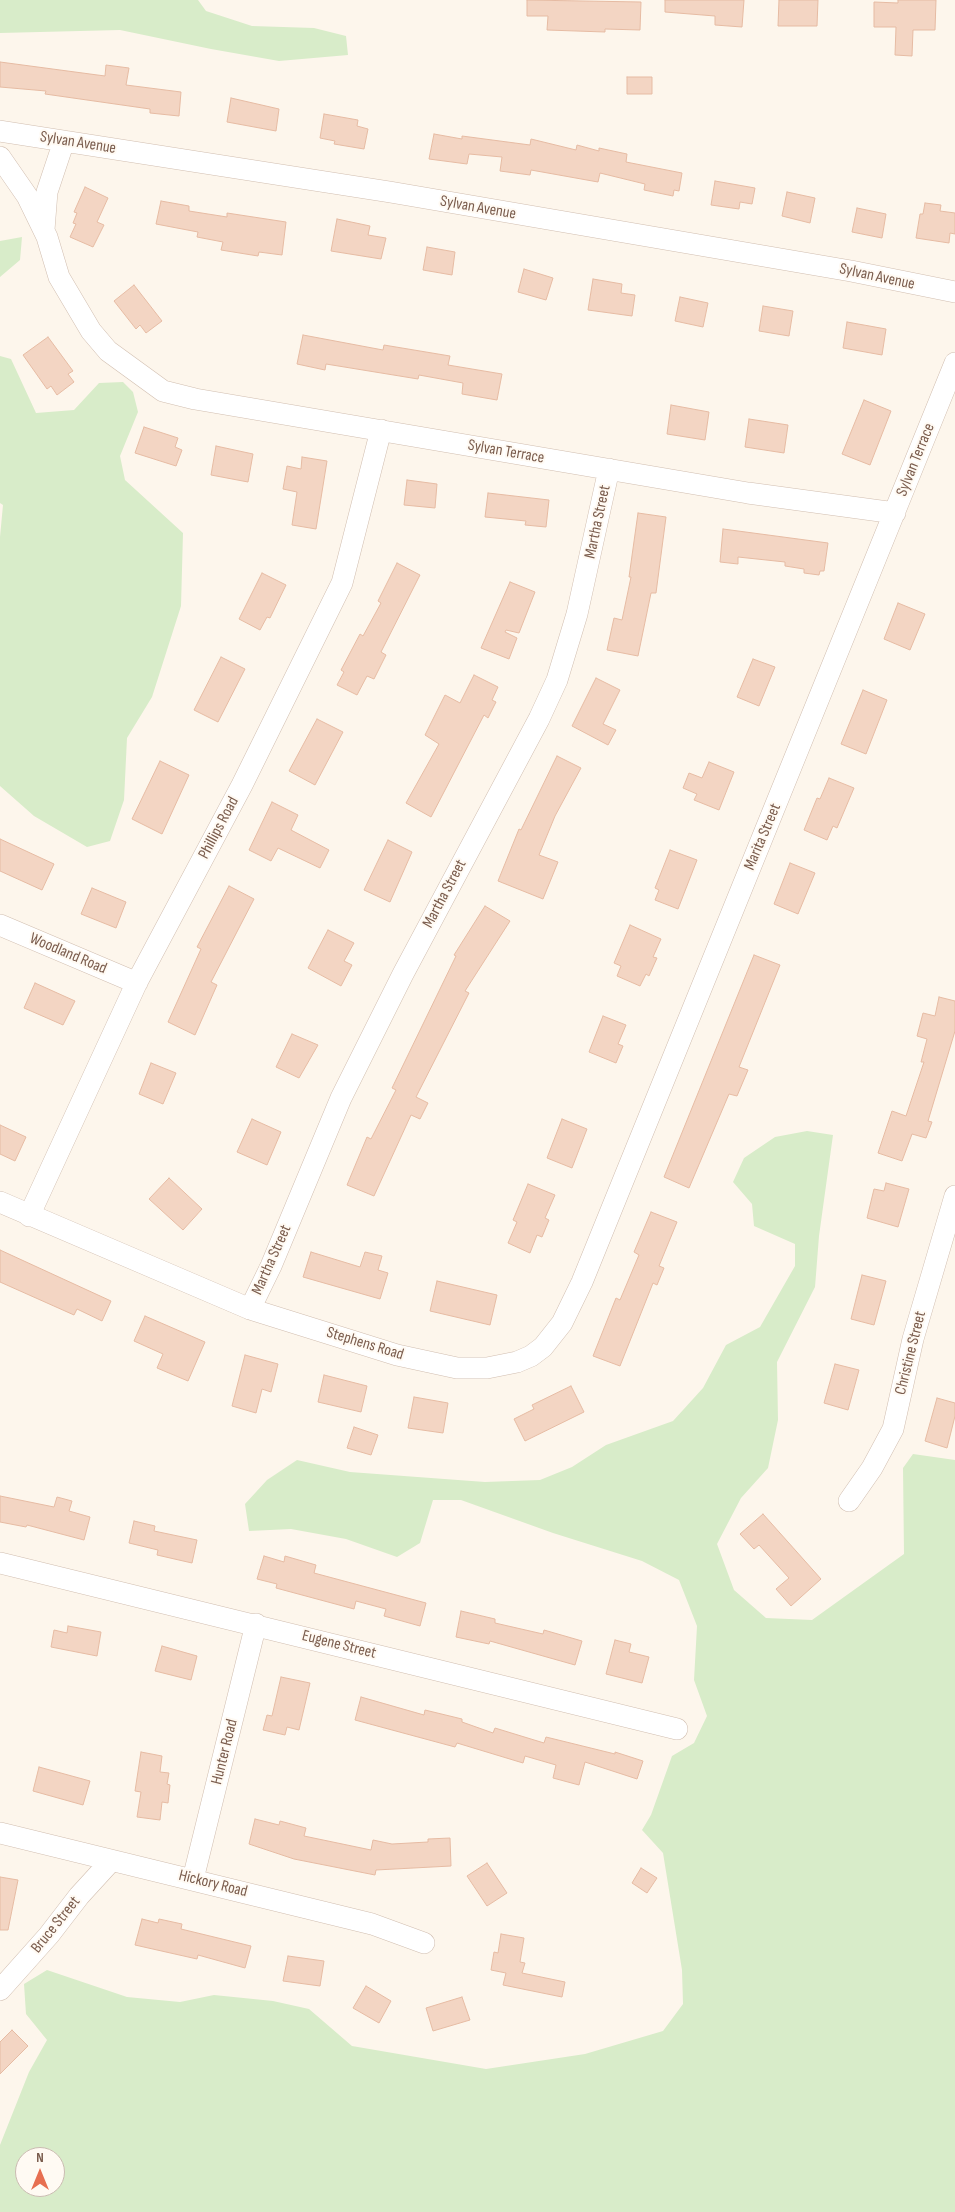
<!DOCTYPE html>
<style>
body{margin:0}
#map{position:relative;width:955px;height:2212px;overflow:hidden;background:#fdf6ec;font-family:"Sofia Sans Condensed",sans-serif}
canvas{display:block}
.north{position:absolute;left:15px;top:2147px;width:50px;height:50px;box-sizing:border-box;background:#fffaf3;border:1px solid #cabbb1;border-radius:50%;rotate:0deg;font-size:14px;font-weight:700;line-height:20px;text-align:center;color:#7a5c4d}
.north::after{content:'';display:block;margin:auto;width:18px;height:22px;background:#e76f51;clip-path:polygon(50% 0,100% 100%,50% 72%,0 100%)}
</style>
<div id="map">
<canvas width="955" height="2212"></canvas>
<div class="north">N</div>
</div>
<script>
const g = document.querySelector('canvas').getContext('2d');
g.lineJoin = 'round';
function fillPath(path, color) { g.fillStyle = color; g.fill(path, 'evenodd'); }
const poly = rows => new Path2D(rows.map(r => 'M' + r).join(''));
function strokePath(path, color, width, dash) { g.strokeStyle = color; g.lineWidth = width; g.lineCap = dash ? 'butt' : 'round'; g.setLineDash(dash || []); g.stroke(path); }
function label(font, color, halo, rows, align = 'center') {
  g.font = font + ' "Sofia Sans Condensed",sans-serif'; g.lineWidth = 4; g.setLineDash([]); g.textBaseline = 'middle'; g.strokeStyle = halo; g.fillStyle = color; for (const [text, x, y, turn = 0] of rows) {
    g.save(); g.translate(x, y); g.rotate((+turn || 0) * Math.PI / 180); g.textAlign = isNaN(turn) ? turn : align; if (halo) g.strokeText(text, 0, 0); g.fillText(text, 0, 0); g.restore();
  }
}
fillPath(poly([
 [0,0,198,0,206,11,252,26,314,28,346,36,348,55,279,61,211,49,120,30,0,33],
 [22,237,20,260,0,277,0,241],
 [0,356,11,359,36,413,74,410,99,383,123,382,133,392,138,412,120,456,125,480,183,533,181,606,152,697,127,738,124,800,110,841,87,847,34,816,0,786,0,537,3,505,0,503],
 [807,1131,833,1135,819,1236,815,1287,777,1362,778,1420,768,1468,741,1498,717,1544,734,1590,766,1618,812,1620,904,1554,903,1468,913,1454,955,1460,955,2212,0,2212,0,2145,29,2072,47,2040,26,2014,24,1984,47,1970,127,1997,180,2002,214,1995,273,2001,309,2009,352,2046,486,2069,585,2054,663,2031,683,2004,682,1970,663,1853,642,1830,651,1815,672,1756,694,1743,707,1716,694,1680,697,1626,679,1580,642,1561,553,1533,461,1500,433,1500,420,1543,397,1557,346,1539,291,1529,249,1531,245,1504,267,1480,297,1460,350,1472,485,1482,540,1480,572,1467,606,1445,673,1421,703,1388,726,1345,760,1327,795,1266,795,1244,754,1226,752,1204,733,1182,744,1158,775,1137],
 [25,2157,55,2157,55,2187,25,2187]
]), '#d8ecc9');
const building = poly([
 [527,0,641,2,640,30,605,29,605,32,547,30,548,16,527,16,527,0],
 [665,0,744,0,742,27,715,25,715,16,665,12,665,0],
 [779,0,818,0,817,26,778,26,779,0],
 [898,0,936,0,935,30,913,30,912,56,895,55,896,27,874,27,874,2,898,3,898,0],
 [0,62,105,76,106,65,129,68,126,85,181,92,179,116,150,113,150,109,45,94,46,91,0,87,0,62],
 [627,77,652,77,652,94,627,94,627,77],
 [231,98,279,109,276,131,227,122,231,98],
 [324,114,358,120,357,126,368,129,364,149,334,144,335,141,320,138,324,114],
 [434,134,462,139,462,136,530,145,531,139,576,150,577,145,599,151,599,148,627,154,626,162,682,173,679,191,674,190,673,196,644,190,645,184,600,173,598,182,531,170,530,175,500,171,502,157,469,154,467,164,429,159,434,134],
 [715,181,755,188,752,204,740,202,739,209,711,205,715,181],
 [85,187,108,198,97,222,104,225,93,247,70,237,76,224,73,223,77,213,74,212,85,187],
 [787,192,815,198,810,223,782,216,787,192],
 [161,201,189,206,189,211,227,217,227,213,286,222,282,255,259,252,258,256,221,250,223,242,197,237,198,232,156,224,161,201],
 [925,203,941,205,940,211,955,213,955,234,950,233,949,243,916,238,920,214,923,214,925,203],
 [857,208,886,214,882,238,852,232,857,208],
 [337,219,370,226,368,235,386,238,381,259,331,251,337,219],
 [427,247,455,252,452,275,423,270,427,247],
 [524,269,553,278,546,300,518,292,524,269],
 [593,279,622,284,621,293,635,295,632,316,588,310,593,279],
 [134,285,162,321,146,333,140,325,136,329,114,301,134,285],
 [680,297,708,303,703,327,675,321,680,297],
 [763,306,793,311,789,336,759,331,763,306],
 [847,322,886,329,882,355,843,348,847,322],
 [303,335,383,350,384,345,450,356,448,365,502,374,497,400,462,394,463,383,419,375,418,379,326,364,325,370,297,364,303,335],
 [48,337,73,371,68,374,74,382,57,395,51,386,47,389,23,355,48,337],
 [864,400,891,411,870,465,842,454,864,400],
 [671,405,709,412,705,440,667,434,671,405],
 [749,419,788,425,784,453,745,447,749,419],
 [144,427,178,438,175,447,182,450,176,466,135,453,144,427],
 [216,446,253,454,248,482,211,475,216,446],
 [302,457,327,461,316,529,292,525,297,492,283,489,287,466,301,469,302,457],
 [407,480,437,484,435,508,404,505,407,480],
 [488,493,549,500,546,527,525,525,526,521,485,517,488,493],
 [638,513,666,517,656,593,651,593,638,656,607,650,614,618,622,620,631,577,629,577,638,513],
 [723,529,828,543,824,571,820,571,819,575,804,573,804,569,785,566,785,562,738,557,738,564,720,562,723,529],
 [397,563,420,575,381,652,386,655,374,679,367,676,357,695,337,685,344,672,341,670,360,634,363,636,381,603,378,601,397,563],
 [262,573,286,585,270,618,267,617,260,630,239,619,262,573],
 [510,582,535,592,519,633,506,630,505,632,517,638,509,659,481,648,510,582],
 [898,603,925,614,910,650,884,639,898,603],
 [221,657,245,669,218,722,194,710,221,657],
 [753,659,775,667,759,706,737,697,753,659],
 [474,675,498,687,492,700,496,702,488,718,484,715,431,817,406,803,439,744,425,735,445,695,460,703,474,675],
 [596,678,620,690,603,724,616,730,608,745,572,726,596,678],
 [863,690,887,700,866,754,841,744,863,690],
 [317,719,343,732,315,785,289,771,317,719],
 [557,756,581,768,555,816,539,855,558,862,543,899,498,881,519,829,521,830,557,756],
 [160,761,189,775,162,834,132,819,160,761],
 [709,762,734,772,719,810,694,800,697,794,683,788,689,773,702,778,709,762],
 [829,778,854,788,837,828,833,826,827,840,804,830,817,798,820,799,829,778],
 [272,802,298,815,291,830,329,850,320,868,278,848,271,861,249,850,272,802],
 [0,839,54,864,42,890,0,871,0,839],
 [388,840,412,852,390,902,364,890,388,840],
 [670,850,697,860,678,909,655,900,659,890,655,888,670,850],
 [790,863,815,873,798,914,774,904,790,863],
 [229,886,254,899,211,982,217,985,195,1035,168,1022,201,949,197,947,229,886],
 [92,888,126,902,116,928,81,914,92,888],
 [485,906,510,921,465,991,469,993,416,1097,428,1103,420,1119,411,1115,374,1196,347,1185,367,1137,371,1139,396,1090,392,1088,456,956,454,955,485,906],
 [630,925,661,939,653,957,657,958,649,976,646,974,640,986,617,976,621,966,614,963,630,925],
 [328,930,354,943,344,961,352,965,341,986,308,968,328,930],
 [754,955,780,965,739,1067,748,1070,737,1096,729,1094,689,1188,664,1177,754,955],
 [35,983,75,1001,63,1025,24,1008,35,983],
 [939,997,955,1001,955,1031,928,1121,932,1122,926,1138,912,1134,902,1161,878,1153,892,1111,906,1116,924,1062,921,1062,927,1039,917,1036,923,1013,935,1016,939,997],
 [603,1016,626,1025,618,1044,623,1046,616,1063,589,1052,603,1016],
 [292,1034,318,1045,299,1078,276,1067,292,1034],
 [151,1063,176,1073,163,1104,139,1094,151,1063],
 [252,1119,281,1132,267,1165,237,1152,252,1119],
 [562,1119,587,1129,572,1168,547,1158,562,1119],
 [0,1125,26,1137,15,1161,0,1154,0,1125],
 [169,1178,202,1209,183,1230,149,1199,169,1178],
 [886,1183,909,1189,898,1227,867,1218,874,1189,884,1191,886,1183],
 [528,1184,555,1195,545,1218,549,1220,542,1237,537,1235,530,1253,508,1243,517,1222,513,1220,528,1184],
 [651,1212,677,1222,659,1266,664,1268,657,1285,653,1283,620,1366,593,1356,616,1298,620,1300,639,1255,634,1252,651,1212],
 [0,1250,111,1301,102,1321,77,1309,74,1315,0,1282,0,1250],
 [311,1252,360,1267,365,1252,382,1256,378,1270,388,1273,380,1299,303,1277,311,1252],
 [862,1275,886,1281,874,1325,851,1319,862,1275],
 [437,1281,497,1295,490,1325,430,1311,437,1281],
 [145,1316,205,1342,188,1381,157,1368,163,1354,134,1341,145,1316],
 [245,1355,278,1364,271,1392,262,1389,256,1413,232,1406,245,1355],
 [835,1364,859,1370,848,1410,824,1403,835,1364],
 [324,1375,367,1386,361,1412,318,1402,324,1375],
 [571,1386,584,1412,525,1441,514,1419,534,1409,532,1405,571,1386],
 [414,1397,448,1403,443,1433,408,1428,414,1397],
 [937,1398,955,1403,955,1416,947,1448,925,1441,937,1398],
 [354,1427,378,1435,371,1455,347,1448,354,1427],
 [0,1496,54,1507,57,1497,72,1501,69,1511,90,1517,84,1540,27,1525,26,1527,0,1522,0,1496],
 [763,1514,821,1579,791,1606,776,1589,789,1578,759,1545,754,1549,740,1534,763,1514],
 [134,1521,155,1526,154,1531,197,1540,192,1563,157,1555,158,1550,129,1543,134,1521],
 [264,1556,284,1562,285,1556,316,1565,314,1573,426,1603,420,1626,384,1616,386,1609,356,1601,354,1609,276,1588,277,1584,257,1579,264,1556],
 [461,1611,495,1619,495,1623,543,1634,544,1630,582,1641,575,1665,490,1641,489,1644,456,1637,461,1611],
 [68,1626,101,1632,97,1656,51,1647,54,1630,67,1633,68,1626],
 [615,1640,631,1644,629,1652,649,1657,642,1683,606,1674,615,1640],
 [162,1646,197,1656,191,1680,155,1671,162,1646],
 [281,1677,310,1683,299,1730,287,1727,285,1735,263,1730,267,1715,272,1716,281,1677],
 [361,1697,424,1715,425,1710,462,1719,462,1722,493,1733,495,1728,544,1743,546,1737,615,1754,615,1752,643,1761,637,1779,585,1762,579,1785,553,1778,556,1765,525,1756,523,1763,457,1743,455,1747,355,1720,361,1697],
 [141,1752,162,1756,160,1772,169,1773,167,1784,170,1785,168,1803,162,1802,160,1820,137,1817,141,1792,135,1791,141,1752],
 [39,1767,90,1781,83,1805,33,1791,39,1767],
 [255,1819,279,1825,280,1821,306,1828,304,1836,371,1850,373,1840,392,1844,428,1842,428,1839,450,1838,451,1866,376,1870,375,1875,294,1859,249,1844,255,1819],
 [487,1863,507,1893,487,1906,467,1876,487,1863],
 [641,1868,657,1878,647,1893,632,1883,641,1868],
 [0,1877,18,1880,8,1930,0,1930,0,1877],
 [142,1919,158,1923,159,1919,182,1924,181,1929,251,1946,245,1968,198,1955,197,1959,135,1945,142,1919],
 [501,1934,524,1938,520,1962,525,1963,522,1973,565,1982,562,1997,503,1985,506,1973,491,1970,494,1952,498,1953,501,1934],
 [288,1956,324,1961,320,1986,283,1981,288,1956],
 [366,1986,391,2001,379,2023,353,2008,366,1986],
 [462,1997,470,2020,433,2031,426,2008,462,1997],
 [12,2030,28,2046,0,2074,0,2042,12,2030]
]);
fillPath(building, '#f3d5c3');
strokePath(building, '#e6bba3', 1);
const street = poly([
 [0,131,390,192,851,271,955,292],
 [0,157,27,196,47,237,59,277,91,331,108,351,163,391,195,399,748,493,895,513],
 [44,230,47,192,64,141],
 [0,925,137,983],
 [0,1202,250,1309,397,1355,457,1368,487,1368,517,1362,531,1356,543,1347,562,1323,582,1282,955,363],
 [29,1216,137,982,242,785,342,583,381,430],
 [250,1309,271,1266,341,1098,403,974,539,719,557,680,577,614,609,469],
 [849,1501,872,1468,893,1429,913,1339,955,1196],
 [0,1563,677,1729],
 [0,1833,372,1924,424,1943],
 [193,1879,256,1624],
 [0,1990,49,1935,79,1896,111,1861]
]);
strokePath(street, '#d1beb0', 22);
strokePath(street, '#fff', 21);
label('16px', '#7a5c4d', '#fffaf3', [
 ["Sylvan Avenue",78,143,9],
 ["Sylvan Avenue",478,208,10],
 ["Sylvan Avenue",877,277,12],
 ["Sylvan Terrace",506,452,10],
 ["Sylvan Terrace",916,460,-68],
 ["Martha Street",598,522,-78],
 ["Phillips Road",219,828,-62],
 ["Marita Street",763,837,-67],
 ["Martha Street",445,894,-62],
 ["Woodland Road",68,954,23],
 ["Martha Street",272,1260,-66],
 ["Stephens Road",365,1344,17],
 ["Christine Street",911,1353,-76],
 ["Eugene Street",339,1645,14],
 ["Hunter Road",225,1752,-76],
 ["Hickory Road",213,1884,14],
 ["Bruce Street",56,1925,-51]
]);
</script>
